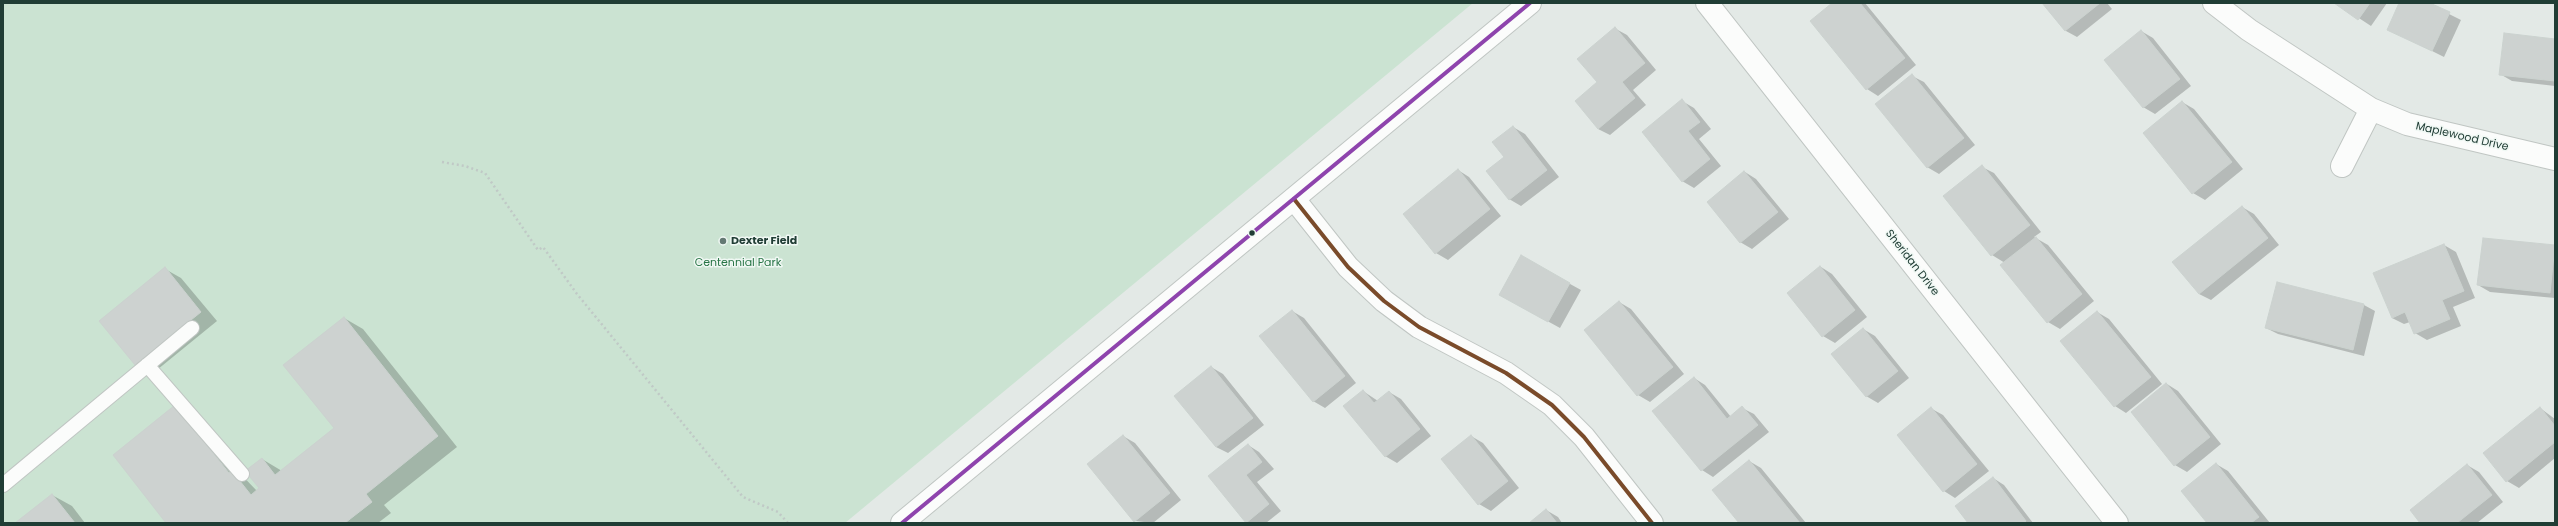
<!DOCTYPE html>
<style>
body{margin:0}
#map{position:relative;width:2558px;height:526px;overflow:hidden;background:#e3e9e6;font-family:Poppins,sans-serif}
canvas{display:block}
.frame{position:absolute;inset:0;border:4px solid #203d35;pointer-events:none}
</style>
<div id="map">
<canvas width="2558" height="526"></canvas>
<div class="frame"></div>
</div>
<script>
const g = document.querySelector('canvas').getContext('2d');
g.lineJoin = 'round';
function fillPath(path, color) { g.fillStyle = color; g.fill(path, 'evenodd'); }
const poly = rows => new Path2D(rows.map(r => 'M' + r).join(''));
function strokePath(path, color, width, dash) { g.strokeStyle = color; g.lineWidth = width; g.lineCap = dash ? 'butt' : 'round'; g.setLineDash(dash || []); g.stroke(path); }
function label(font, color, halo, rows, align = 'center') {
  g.font = font + ' Poppins,sans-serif'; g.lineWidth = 3; g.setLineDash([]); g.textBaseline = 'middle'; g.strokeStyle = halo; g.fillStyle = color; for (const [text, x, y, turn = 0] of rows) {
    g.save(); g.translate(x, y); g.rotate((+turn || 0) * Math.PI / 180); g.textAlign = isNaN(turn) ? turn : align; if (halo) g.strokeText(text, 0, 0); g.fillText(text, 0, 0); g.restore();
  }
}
fillPath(poly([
 [3,3,1473,3,845,523,3,523]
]), '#cbe3d2');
fillPath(poly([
 [1834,3,1865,3,1916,65,1878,96,1867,89],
 [2043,3,2107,3,2112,9,2077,37,2066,31],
 [2336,3,2387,3,2371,26],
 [2400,3,2427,3,2461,20,2444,57,2388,29],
 [1616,29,1627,35,1656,70,1633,90,1646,105,1610,135,1598,129,1598,83],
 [2141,31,2153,38,2191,86,2155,114,2143,107],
 [2555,40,2555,86,2512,81,2500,74],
 [1912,76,1924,82,1975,145,1939,174,1927,167],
 [1682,101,1694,108,1711,129,1699,139,1721,166,1694,188,1682,181],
 [2182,102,2194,109,2243,169,2205,200,2193,193],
 [1513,127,1525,134,1559,177,1521,206,1509,199,1506,157],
 [1982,167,1994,173,2041,232,2034,237,2048,245,2094,301,2060,329,2048,322,2005,263,1992,255],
 [1458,170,1469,177,1501,216,1448,260,1436,253],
 [1745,172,1756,179,1789,219,1752,249,1740,242],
 [2242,207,2254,214,2279,245,2211,300,2199,294],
 [2484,239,2555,247,2555,298,2490,292,2478,285],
 [2444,245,2456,252,2475,298,2453,307,2461,326,2427,340,2415,333,2410,322,2404,324,2392,318],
 [1521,257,1581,290,1560,328,1500,295],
 [1821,267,1832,274,1867,317,1835,343,1823,336],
 [165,269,181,278,217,321,152,374,136,365,100,321],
 [1619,302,1631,309,1684,374,1650,402,1638,395,1585,330],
 [2364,305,2375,311,2364,356,2278,334,2266,328],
 [1292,311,1304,318,1356,383,1325,408,1313,401],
 [2097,312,2109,319,2162,384,2126,413,2115,406],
 [344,318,363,329,457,447,384,505,391,513,378,523,168,523,175,406,257,491,260,488,262,459,282,471,335,428],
 [1863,329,1875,336,1909,378,1878,403,1866,396],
 [1211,367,1223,374,1264,425,1228,453,1216,447,1176,396],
 [1694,378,1705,385,1731,417,1742,408,1754,414,1769,432,1713,477,1702,470],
 [2167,384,2178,391,2221,444,2187,472,2175,465],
 [1363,391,1378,401,1389,392,1401,399,1431,436,1397,463,1385,456],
 [2540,408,2555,419,2555,458,2519,488,2507,481],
 [1932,409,1943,415,1989,471,1955,498,1944,491],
 [1123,436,1135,443,1181,500,1153,523,1135,521,1088,464],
 [1471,436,1483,443,1519,488,1491,511,1479,504,1443,460],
 [1248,445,1259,452,1274,469,1257,482,1281,511,1266,523,1247,523,1209,476],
 [1749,461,1761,468,1806,523,1740,523],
 [2216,464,2228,471,2270,523,2208,523],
 [2467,465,2479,472,2503,502,2477,523,2421,523],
 [1993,478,2004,485,2033,523,1969,523],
 [52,495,72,506,85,523,16,523],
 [1546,510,1558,517,1562,523,1530,523]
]), '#0003');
const building = poly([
 [1832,3,1860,3,1905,58,1866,90,1810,21,1832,3],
 [2042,3,2100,3,2065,31,2042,3],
 [2334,3,2370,3,2358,20,2334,3],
 [2399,3,2430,3,2450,12,2432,51,2387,30,2399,3],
 [1615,27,1645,63,1622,82,1635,98,1598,129,1575,101,1597,82,1577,59,1615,27],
 [2141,30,2180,79,2143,108,2104,60,2141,30],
 [2504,33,2555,39,2555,81,2499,75,2504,33],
 [1912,74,1964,138,1927,168,1875,104,1912,74],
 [1682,99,1700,122,1688,131,1710,159,1682,182,1642,132,1682,99],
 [2182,101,2232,162,2192,194,2143,133,2182,101],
 [1513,126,1547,170,1509,200,1486,171,1504,157,1492,142,1513,126],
 [1982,165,2030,225,1991,256,1943,196,1982,165],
 [1458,169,1490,209,1435,254,1403,214,1458,169],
 [1744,171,1778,212,1740,243,1707,202,1744,171],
 [2242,206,2268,238,2199,294,2172,262,2242,206],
 [2036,237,2082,294,2047,323,2000,265,2036,237],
 [2483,238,2555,245,2550,293,2477,285,2483,238],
 [2444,244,2464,291,2442,300,2450,319,2414,334,2405,312,2392,318,2373,273,2444,244],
 [1521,255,1570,283,1548,322,1499,295,1521,255],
 [1820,266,1855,310,1822,337,1787,293,1820,266],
 [165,267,201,312,135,365,99,321,165,267],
 [2277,282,2364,304,2353,350,2265,328,2277,282],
 [1619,301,1673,367,1637,396,1584,330,1619,301],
 [1292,310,1345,376,1313,402,1259,336,1292,310],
 [2097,311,2151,377,2114,407,2060,341,2097,311],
 [344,317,438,436,366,494,372,502,345,523,166,523,113,455,175,405,229,473,232,471,251,495,259,488,245,471,262,458,275,475,334,428,283,365,344,317],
 [1863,328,1898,371,1866,397,1831,354,1863,328],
 [1211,366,1253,418,1216,447,1174,396,1211,366],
 [1694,377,1727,419,1742,406,1758,425,1701,471,1652,411,1694,377],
 [2166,383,2210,437,2174,466,2131,412,2166,383],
 [1363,390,1374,403,1389,391,1420,429,1385,457,1343,406,1363,390],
 [1931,407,1977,464,1943,492,1897,435,1931,407],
 [2540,407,2555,426,2555,442,2506,482,2483,453,2540,407],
 [1123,435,1170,493,1134,522,1087,464,1123,435],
 [1471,435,1508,481,1478,505,1441,459,1471,435],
 [1248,444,1262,462,1246,475,1269,504,1246,523,1208,476,1248,444],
 [1749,460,1800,523,1739,523,1712,490,1749,460],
 [2216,463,2259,517,2251,523,2207,523,2181,491,2216,463],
 [2467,464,2492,495,2457,523,2420,523,2410,510,2467,464],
 [1993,477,2026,521,2024,523,1968,523,1955,506,1993,477],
 [52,494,75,523,15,523,52,494],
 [1546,509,1557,523,1529,523,1546,509]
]);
fillPath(building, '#cdd2d0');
strokePath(building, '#cbd2cf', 1);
const service = poly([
 [147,365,242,474],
 [3,485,192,328]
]);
const minor = poly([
 [1707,3,2117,523],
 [2214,3,2249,30,2371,109,2407,124,2555,159],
 [2342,166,2371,109],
 [1294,199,1348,267,1384,301,1419,327,1506,373,1552,405,1584,437,1652,523]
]);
const tertiary = poly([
 [902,523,1530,3]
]);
strokePath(service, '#c0c6c3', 16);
strokePath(minor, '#c0c6c3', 24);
strokePath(tertiary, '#c0c6c3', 24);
strokePath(poly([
 [442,162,465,166,485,173,538,250,543,247,577,294,743,497,778,512,788,523]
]), '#c0c9c6', 2.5, [2, 3]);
strokePath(service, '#fbfcfb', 14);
strokePath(minor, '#fbfcfb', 22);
strokePath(tertiary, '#fbfcfb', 22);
strokePath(poly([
 [1294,199,1348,267,1384,301,1419,327,1506,373,1552,405,1584,437,1652,523]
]), '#7a4b2a', 4);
strokePath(poly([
 [902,523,1530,3]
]), '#8e44ad', 4);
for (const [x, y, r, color] of [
 [1252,233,3.5,"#203d35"],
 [723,241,4,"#647973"]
]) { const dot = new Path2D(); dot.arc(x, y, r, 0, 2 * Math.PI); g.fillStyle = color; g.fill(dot); strokePath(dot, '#f0f8f4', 1.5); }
label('11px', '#203d35', '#f0f8f4', [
 ["Maplewood Drive",2462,137,13],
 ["Sheridan Drive",1912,263,52]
]);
label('bold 11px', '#203d35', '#f0f8f4', [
 ["Dexter Field",731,241]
], 'left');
label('11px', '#287546', '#f0f8f4', [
 ["Centennial Park",738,263]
]);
</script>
